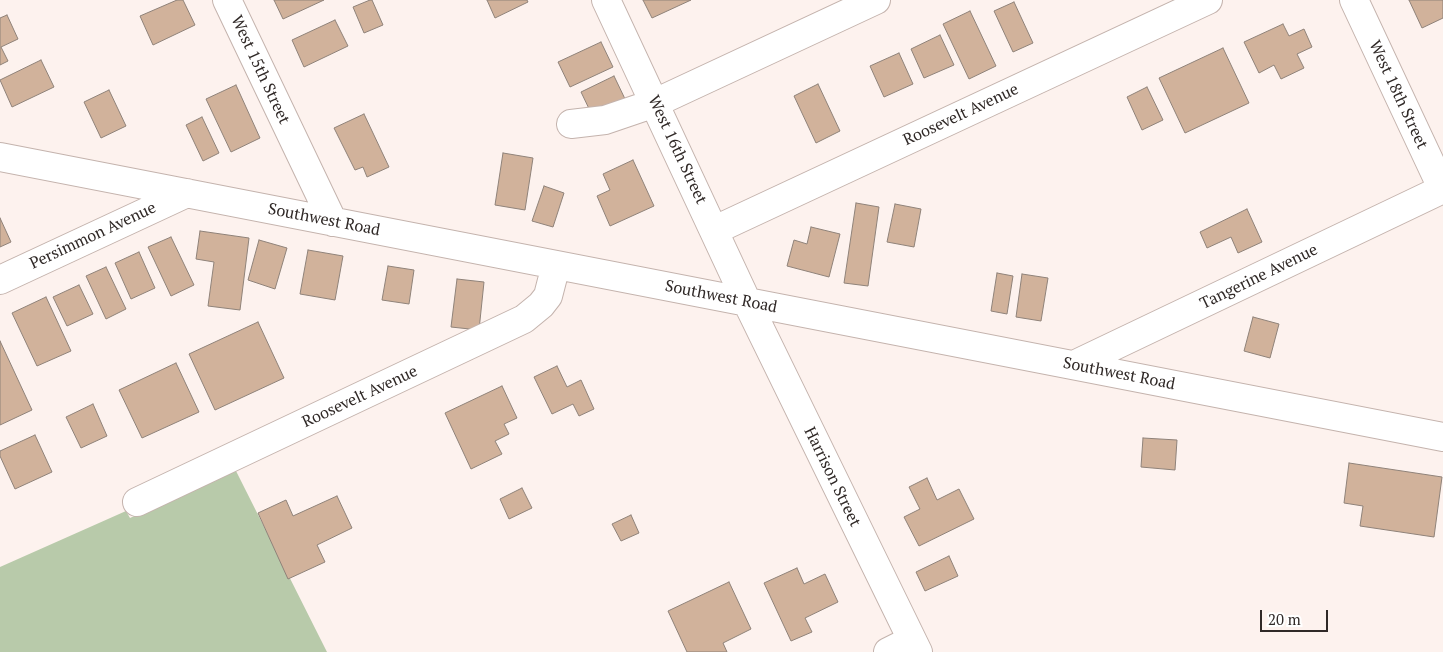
<!DOCTYPE html>
<style>
body{margin:0}
#map{position:relative;width:1443px;height:652px;overflow:hidden;background:#fdf2ee;font-family:"PT Serif",serif}
canvas{display:block}
.scale{position:absolute;left:1260px;top:610px;width:68px;height:22px;box-sizing:border-box;border:2px solid #302927;border-top:0;padding-left:6px;font-size:15px;line-height:18px;white-space:nowrap;color:#302927;-webkit-text-stroke:4px #fff;paint-order:stroke}
</style>
<div id="map">
<canvas width="1443" height="652"></canvas>
<div class="scale">20 m</div>
</div>
<script>
const g = document.querySelector('canvas').getContext('2d');
g.lineJoin = 'round';
function fillPath(path, color) { g.fillStyle = color; g.fill(path, 'evenodd'); }
const poly = rows => new Path2D(rows.map(r => 'M' + r).join(''));
function strokePath(path, color, width, dash) { g.strokeStyle = color; g.lineWidth = width; g.lineCap = dash ? 'butt' : 'round'; g.setLineDash(dash || []); g.stroke(path); }
function label(font, color, halo, rows, align = 'center') {
  g.font = font + ' "PT Serif",serif'; g.lineWidth = 5; g.setLineDash([]); g.textBaseline = 'middle'; g.strokeStyle = halo; g.fillStyle = color; for (const [text, x, y, turn = 0] of rows) {
    g.save(); g.translate(x, y); g.rotate((+turn || 0) * Math.PI / 180); g.textAlign = isNaN(turn) ? turn : align; if (halo) g.strokeText(text, 0, 0); g.fillText(text, 0, 0); g.restore();
  }
}
fillPath(poly([
 [235,469,327,652,0,652,0,567,126,511,130,518]
]), '#b8caaa');
const building = poly([
 [177,0,183,0,195,25,153,45,140,16,177,0],
 [274,0,324,0,283,19,274,0],
 [370,0,372,0,383,25,364,33,353,7,370,0],
 [487,0,527,0,528,2,495,18,487,0],
 [643,0,691,0,652,18,643,0],
 [1409,0,1443,0,1443,18,1422,28,1409,0],
 [1014,2,1033,43,1013,52,994,11,1014,2],
 [970,11,996,66,969,79,943,24,970,11],
 [7,15,18,39,1,47,8,61,0,65,0,18,7,15],
 [335,20,348,46,304,67,292,40,335,20],
 [1283,24,1289,36,1304,29,1312,47,1297,54,1304,68,1281,79,1274,65,1259,73,1244,42,1283,24],
 [940,35,954,65,924,78,911,49,940,35],
 [601,42,613,67,570,87,558,62,601,42],
 [1223,48,1249,103,1185,133,1159,78,1223,48],
 [899,53,913,84,884,97,870,66,899,53],
 [41,60,54,87,12,107,0,80,41,60],
 [614,76,626,101,593,117,581,92,614,76],
 [818,84,840,131,816,143,794,96,818,84],
 [236,85,260,138,231,152,206,99,236,85],
 [1147,87,1163,120,1142,130,1127,97,1147,87],
 [109,90,126,126,101,138,84,102,109,90],
 [364,114,389,167,367,177,363,167,355,170,334,128,364,114],
 [202,117,219,153,203,161,186,125,202,117],
 [503,153,533,158,525,210,495,205,503,153],
 [633,160,654,206,610,226,597,196,610,190,603,174,633,160],
 [544,186,564,193,553,227,532,221,544,186],
 [856,203,879,207,868,286,844,283,856,203],
 [895,204,921,209,914,247,887,242,895,204],
 [1247,209,1262,242,1238,253,1231,237,1207,248,1200,232,1247,209],
 [0,218,11,242,0,247,0,218],
 [811,227,840,234,829,277,787,266,794,240,807,244,811,227],
 [200,231,249,238,240,310,208,306,214,262,196,259,200,231],
 [171,237,194,285,171,296,148,247,171,237],
 [259,240,287,248,275,289,248,280,259,240],
 [308,250,343,256,335,300,300,294,308,250],
 [139,252,155,288,131,299,115,263,139,252],
 [388,266,414,270,409,304,382,300,388,266],
 [106,267,126,309,106,319,86,276,106,267],
 [997,273,1013,276,1007,314,991,311,997,273],
 [1022,274,1048,278,1041,321,1016,317,1022,274],
 [457,279,484,282,479,330,451,327,457,279],
 [79,285,93,314,67,326,53,297,79,285],
 [46,297,71,351,37,366,12,313,46,297],
 [1253,317,1279,324,1270,358,1244,351,1253,317],
 [258,322,284,378,215,410,189,354,258,322],
 [0,341,32,410,0,425,0,341],
 [176,363,199,412,142,438,119,390,176,363],
 [557,366,567,387,581,380,594,409,579,416,573,404,552,414,534,377,557,366],
 [502,386,517,418,504,424,509,434,495,441,502,454,471,469,445,413,502,386],
 [93,404,107,436,81,448,66,417,93,404],
 [35,435,52,472,15,489,0,456,0,451,35,435],
 [1143,438,1177,440,1175,470,1141,467,1143,438],
 [1349,463,1442,477,1434,537,1360,526,1363,506,1344,503,1349,463],
 [927,478,937,500,959,489,974,519,919,546,904,517,920,509,909,487,927,478],
 [522,488,532,508,509,519,500,499,522,488],
 [337,496,352,528,317,545,325,562,288,579,258,513,286,500,293,516,337,496],
 [631,515,639,533,621,541,612,524,631,515],
 [949,556,958,576,925,591,916,572,949,556],
 [797,568,804,584,825,574,838,602,805,618,812,632,791,641,764,583,797,568],
 [729,582,751,629,723,643,727,652,687,652,668,611,729,582]
]);
fillPath(building, '#d1b29b');
strokePath(building, '#8f8279', 1);
const minor = poly([
 [227,0,333,222],
 [606,0,747,302,918,652],
 [1354,0,1443,190],
 [571,124,605,120,655,103,876,0],
 [0,157,1443,437],
 [715,230,1208,0],
 [0,280,187,193],
 [1074,365,1443,189],
 [137,502,524,319,541,305,548,296,556,265],
 [888,652,912,640]
]);
strokePath(minor, '#c4b3ad', 30);
strokePath(minor, '#fff', 28);
label('16px', '#302927', '#fff', [
 ["West 15th Street",260,70,65],
 ["West 18th Street",1398,95,65],
 ["Roosevelt Avenue",961,115,-25],
 ["West 16th Street",677,150,65],
 ["Southwest Road",324,220,11],
 ["Persimmon Avenue",93,236,-25],
 ["Tangerine Avenue",1259,277,-26],
 ["Southwest Road",721,297,11],
 ["Southwest Road",1119,374,11],
 ["Roosevelt Avenue",360,397,-25],
 ["Harrison Street",832,477,64]
]);
</script>
